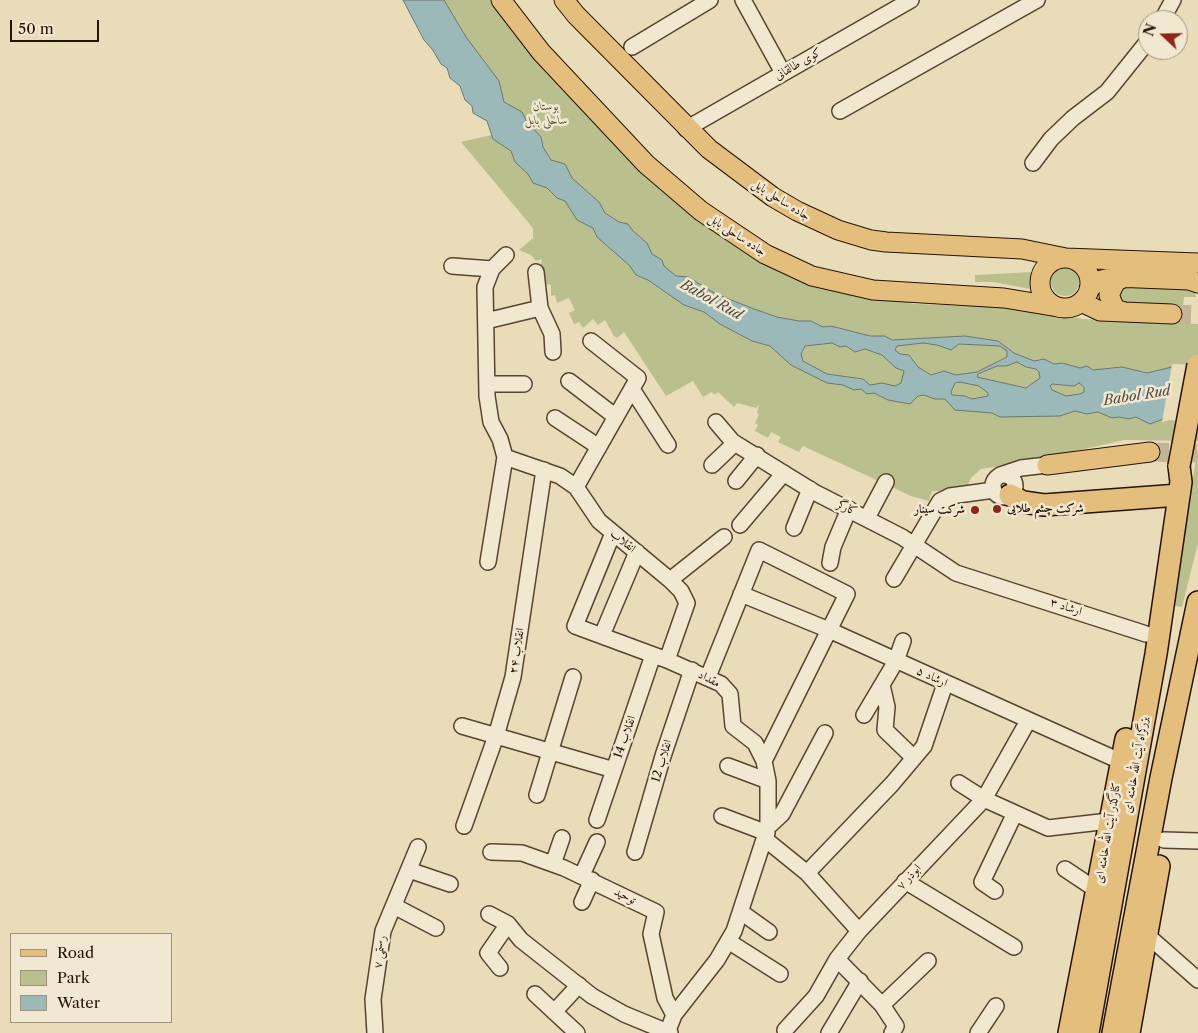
<!DOCTYPE html>
<meta charset="utf-8">
<style>
body{margin:0}
#map{position:relative;width:1198px;height:1033px;overflow:hidden;background:#e9dcb9;font-family:"Libre Caslon Text",serif}
canvas{display:block}
.legend{position:absolute;left:10px;top:933px;width:162px;height:90px;box-sizing:border-box;background:#f1e8d2;border:1px solid #a0927e;margin:0;padding:6px 9px;list-style:none;font-size:15px;color:#271201}
.legend li{display:flex;align-items:center;gap:10px;height:25px}
.legend b{width:25px;border:1px solid #a0927e}
.north{position:absolute;left:1138px;top:10px;width:50px;height:50px;box-sizing:border-box;background:#f1e8d2;border:1px solid #a0927e;border-radius:50%;rotate:291deg;font-size:14px;font-weight:700;line-height:20px;text-align:center;color:#271201}
.north::after{content:'';display:block;margin:auto;width:18px;height:22px;background:#8f2418;clip-path:polygon(50% 0,100% 100%,50% 72%,0 100%)}
.scale{position:absolute;left:10px;top:20px;width:89px;height:22px;box-sizing:border-box;border:2px solid #271201;border-top:0;padding-left:6px;font-size:15px;line-height:18px;white-space:nowrap;color:#271201;-webkit-text-stroke:4px #f1e8d2;paint-order:stroke}
</style>
<div id="map">
<canvas width="1198" height="1033"></canvas>
<ul class="legend">
<li><b style="height:6px;background:#e4be7c"></b>Road</li>
<li><b style="height:14px;background:#b9c08e"></b>Park</li>
<li><b style="height:14px;background:#9cb9ba"></b>Water</li>
</ul>
<div class="north">N</div>
<div class="scale">50 m</div>
</div>
<script>
const g = document.querySelector('canvas').getContext('2d');
g.lineJoin = 'round';
function fillPath(path, color) { g.fillStyle = color; g.fill(path, 'evenodd'); }
const poly = rows => new Path2D(rows.map(r => 'M' + r).join(''));
function strokePath(path, color, width, dash) { g.strokeStyle = color; g.lineWidth = width; g.lineCap = dash ? 'butt' : 'round'; g.setLineDash(dash || []); g.stroke(path); }
function label(font, color, halo, rows, align = 'center') {
  g.font = font + ' "Libre Caslon Text",Amiri,serif'; g.lineWidth = 5; g.setLineDash([]); g.textBaseline = 'middle'; g.strokeStyle = halo; g.fillStyle = color; for (const [text, x, y, turn = 0] of rows) {
    g.save(); g.translate(x, y); g.rotate((+turn || 0) * Math.PI / 180); g.textAlign = isNaN(turn) ? turn : align; if (halo) g.strokeText(text, 0, 0); g.fillText(text, 0, 0); g.restore();
  }
}
fillPath(poly([
 [423,0,501,0,646,164,740,239,890,299,914,304,1032,308,1083,319,1198,324,1198,441,1124,440,1028,462,981,469,971,478,964,492,932,491,929,501,911,496,803,446,799,452,778,442,781,437,771,432,768,438,755,431,758,425,755,423,759,414,757,413,759,405,756,408,737,403,734,407,718,392,714,395,712,392,703,397,693,381,666,396,624,332,617,338,614,336,605,320,598,325,593,319,583,328,579,322,574,324,569,313,575,310,569,298,557,303,555,295,551,296,551,285,543,283,540,270,542,259,536,261,531,255,519,250,533,238,533,228,461,142,509,131],
 '1051 282a14 14 0 1 1 28 0a14 14 0 1 1-28 0Z',
 [1033,272,1030,289,993,282,975,282,975,275],
 [1125,287,1190,287,1194,290,1196,297,1184,297,1183,306,1126,303,1120,301,1118,291],
 [1198,450,1198,543,1182,607,1170,605]
]), '#b9c08e');
const water = poly([
 [403,0,444,0,466,37,499,81,504,102,522,112,527,122,541,137,543,147,551,160,565,164,572,178,599,202,605,213,619,222,628,224,633,231,647,243,652,254,662,260,664,266,676,276,688,277,716,294,754,309,777,317,799,321,811,321,823,327,831,326,870,336,885,336,892,340,965,336,998,341,1014,353,1034,361,1044,359,1054,364,1062,363,1080,368,1087,366,1093,370,1122,367,1147,373,1172,367,1166,418,1150,424,1136,417,1129,419,1119,417,1112,418,1098,412,1087,414,1075,411,1060,416,1000,417,992,413,955,410,945,399,935,399,924,395,918,396,910,404,888,400,874,393,867,394,861,389,854,390,843,385,827,383,791,365,770,346,752,341,720,324,704,312,684,305,648,280,636,275,629,265,597,237,593,228,577,220,565,201,557,198,547,188,533,183,528,174,515,162,511,151,493,139,487,121,473,113,472,106,465,100,460,86,450,78,447,68,441,64,432,49,424,40,403,0],
 [832,343,840,347,846,346,855,352,865,349,882,355,896,368,904,371,901,383,895,386,882,383,870,385,863,379,827,374,803,361,801,354,805,346,832,343],
 [923,343,937,345,951,350,959,344,1000,346,1007,351,1007,357,977,372,956,375,944,371,931,375,918,367,909,355,900,354,895,350,897,346,923,343],
 [1017,362,1026,367,1036,369,1039,372,1040,378,1026,388,977,377,978,374,997,366,1006,366,1017,362],
 [960,382,979,386,988,393,988,396,972,399,965,396,952,395,951,392,955,383,960,382],
 [1079,383,1084,387,1084,392,1080,394,1066,396,1052,390,1050,386,1052,384,1074,386,1079,383]
]);
fillPath(water, '#9cb9ba');
strokePath(water, '#6d7670', 1);
fillPath(poly([
 [1172,364,1198,365,1184,422,1170,420,1162,422]
]), '#e9dcb9');
strokePath(poly([
 [1172,314,1198,315],
 [1150,452,1198,453]
]), '#c2b494', 19, [19, 9]);
const minor = poly([
 [743,0,783,73],
 [1162,20,1173,0],
 [632,47,710,0],
 [840,111,1037,0],
 [686,129,911,0],
 [1033,163,1051,139,1073,118,1107,92,1148,41],
 [452,266,492,269],
 [536,272,540,308,552,334,553,352],
 [486,321,540,308],
 [569,381,616,417],
 [487,384,524,384],
 [632,389,668,445],
 [555,418,599,447],
 [716,422,733,442,814,492,902,537,956,573,1146,634],
 [505,457,560,476,576,487,599,521,670,580,681,591,687,603,667,660],
 [712,465,735,443],
 [1000,475,1021,468,1047,465],
 '993 486a11 11 0 1 1 22 0a11 11 0 1 1-22 0Z',
 [736,481,757,455],
 [576,487,638,378,591,341],
 [867,518,886,482],
 [740,525,784,473],
 [794,528,810,489],
 [613,533,575,626,667,660,721,684,730,694,733,726,755,743,764,761,768,781,768,827,734,931,717,960,674,1015,667,1033],
 [488,562,505,457,500,439,491,422,487,396,485,287,492,269,506,255],
 [830,563,833,547,849,509],
 [894,579,940,501,950,496,994,490],
 [670,580,724,537],
 [741,594,829,630,1122,762],
 [605,628,637,552],
 [708,677,759,550,847,594,764,761],
 [882,685,887,707,885,730,914,758],
 [864,715,896,661,903,641],
 [462,726,614,770],
 [728,766,768,781],
 [959,783,984,799,1048,828,1109,821],
 [537,795,573,677],
 [722,816,767,833],
 [597,820,653,655],
 [464,826,496,736,513,677,544,470],
 [768,827,782,814,825,733],
 [765,839,807,873,859,931],
 [1164,840,1198,841],
 [491,852,522,853,564,868,656,912,651,934,665,998,674,1015],
 [635,852,663,756,692,670],
 [553,864,562,838],
 [1065,869,1098,891],
 [409,870,450,884],
 [807,873,892,784,924,746,945,684],
 [582,875,597,842],
 [905,881,1014,947],
 [995,891,982,882,1015,813],
 [582,902,592,880],
 [394,906,436,928],
 [741,912,769,932],
 [489,914,508,924,521,940,592,996,624,1014,670,1033],
 [1147,935,1198,980],
 [728,941,780,974],
 [837,959,882,1005,896,1026,892,1033],
 [500,968,488,953,508,924],
 [535,994,577,1033],
 [882,1005,928,961],
 [554,1012,579,985],
 [785,1030,816,996,837,959,859,931,984,799,1028,721],
 [375,1033,373,999,383,931,418,847],
 [829,1033,860,981],
 [978,1033,996,1006]
]);
const major = poly([
 [501,0,541,52,646,164,701,211,765,254,812,276,873,290,1004,298,1058,307],
 [564,0,576,15,709,149,773,197,797,211,838,230,871,240,886,242,1022,249,1066,258,1198,263],
 '1040 283a25 25 0 1 1 50 0a25 25 0 1 1-50 0Z',
 [1089,289,1098,281,1114,277,1189,280,1198,283],
 [1081,302,1100,311,1172,314],
 [1125,312,1115,309,1109,295,1116,281,1126,277],
 [1047,465,1150,452]
]);
const highway = poly([
 [1010,495,1023,502,1044,505,1179,495],
 [1069,1033,1126,739],
 [1088,1033,1156,654,1181,482,1179,466],
 [1113,1033,1161,778,1198,602],
 [1129,1033,1159,866]
]);
strokePath(minor, '#58442f', 18);
strokePath(major, '#271201', 21);
strokePath(highway, '#271201', 24);
strokePath(minor, '#f1e8d2', 15);
strokePath(major, '#e4be7c', 19);
strokePath(highway, '#e4be7c', 21);
const highwayBridge = poly([
 [1179,466,1198,365]
]);
strokePath(highwayBridge, '#271201', 24, []);
strokePath(highwayBridge, '#e4be7c', 21);
for (const [x, y, r, color] of [
 [997,509,5,"#8f2418"],
 [975,510,5,"#8f2418"]
]) { const dot = new Path2D(); dot.arc(x, y, r, 0, 2 * Math.PI); g.fillStyle = color; g.fill(dot); strokePath(dot, '#f1e8d2', 2); }
label('12px', '#271201', '#f1e8d2', [
 ["کوی طالقانی",798,64,-30],
 ["جاده ساحلی بایل",781,200,32],
 ["جاده ساحلی بابل",737,235,33],
 ["کارگر",847,508,26],
 ["انقلاب",623,541,39],
 ["ارشاد ۳",1066,607,18],
 ["انقلاب ۲۴",517,651,-81],
 ["ارشاد ۵",932,677,25],
 ["مقداد",709,679,27],
 ["انقلاب 14",625,737,-71],
 ["انقلاب 12",662,761,-73],
 ["بزرگراه آیت الله خامنه ای",1136,765,-80],
 ["کنارگذر آیت الله خامنه ای",1108,833,-80],
 ["ابوذر ۷",909,877,-47],
 ["توحید",625,896,27],
 ["رستمی ۷",380,952,-82]
]);
label('italic 12px', '#5a4f32', '#f1e8d2', [
 ["بوستان",546,107],
 ["ساحلی بابل",546,121]
]);
label('bold 12px', '#271201', '#f1e8d2', [
 ["شرکت چشم طلایی",1007,509],
 ["شرکت سینار",965,510,"right"]
], 'left');
label('italic 14px', '#504c42', '#f1e8d2', [
 ["Babol Rud",711,300,29],
 ["Babol Rud",1137,396,-9]
]);
</script>
